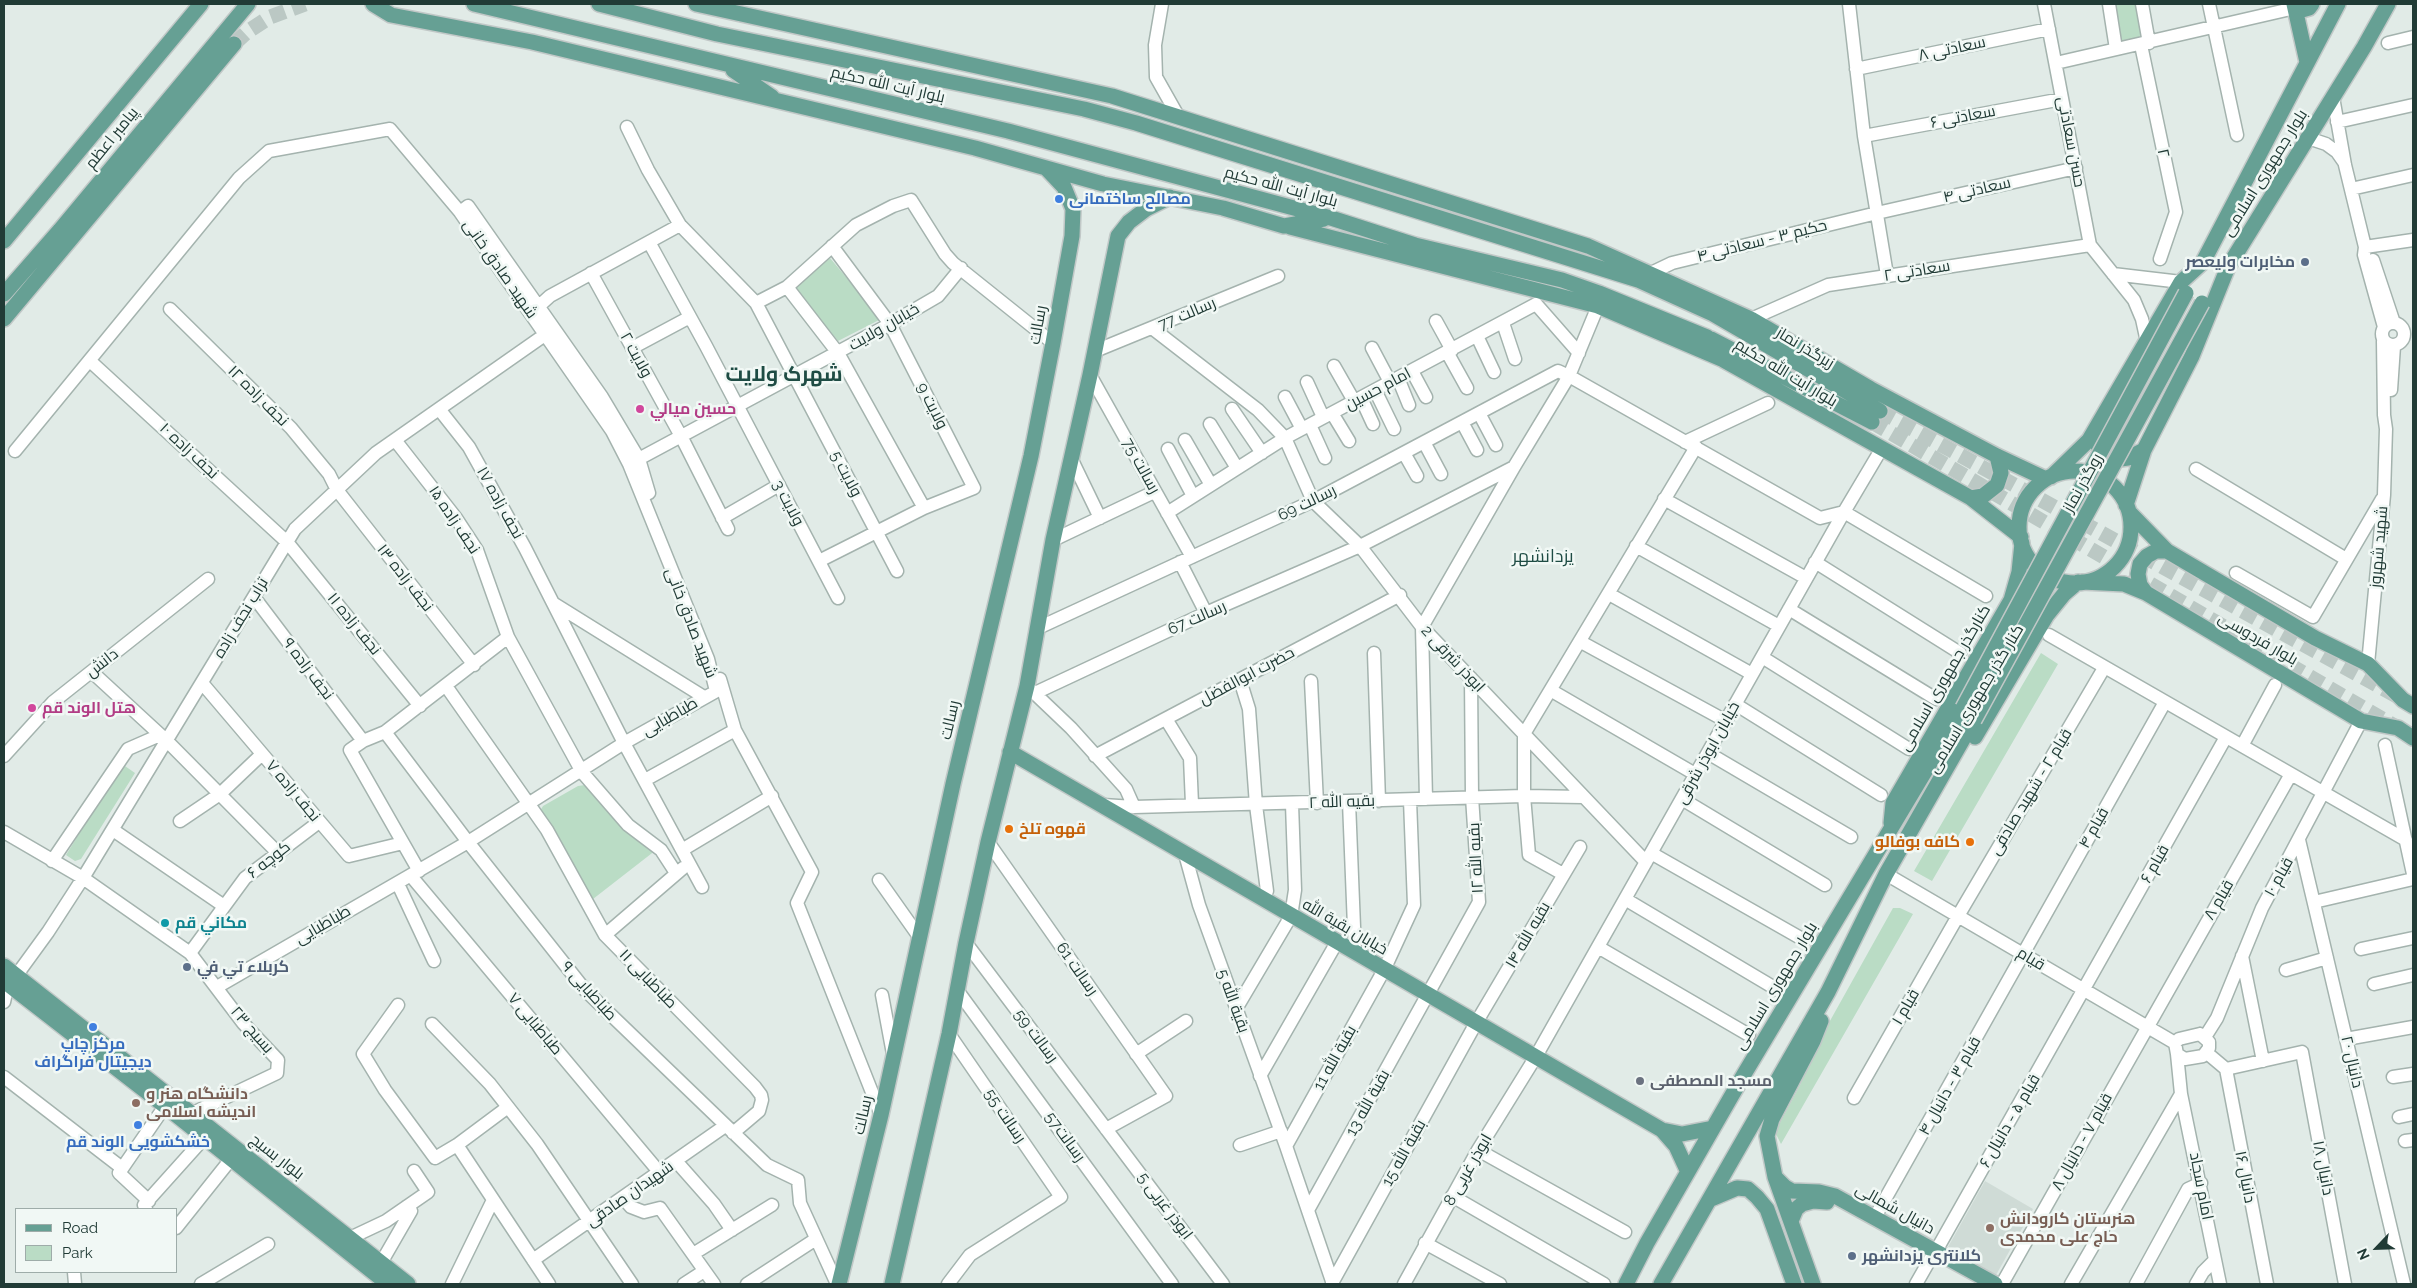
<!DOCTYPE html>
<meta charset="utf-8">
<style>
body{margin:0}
#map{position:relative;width:2417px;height:1288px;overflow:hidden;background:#e1ebe7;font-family:Raleway,sans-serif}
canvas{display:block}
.frame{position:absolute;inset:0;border:5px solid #213b36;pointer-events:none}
.legend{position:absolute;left:15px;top:1208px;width:162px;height:65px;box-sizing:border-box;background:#f1f8f5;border:1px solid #9eaca9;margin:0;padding:6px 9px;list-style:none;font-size:15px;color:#213b36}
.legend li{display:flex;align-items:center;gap:10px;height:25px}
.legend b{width:25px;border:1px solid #9eaca9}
.north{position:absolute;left:2352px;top:1223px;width:50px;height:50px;-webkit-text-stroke:4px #f1f8f5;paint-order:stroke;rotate:246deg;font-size:14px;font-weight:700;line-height:20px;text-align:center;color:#213b36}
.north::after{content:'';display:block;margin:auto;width:18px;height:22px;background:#213b36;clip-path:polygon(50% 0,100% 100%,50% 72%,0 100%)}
</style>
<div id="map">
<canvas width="2417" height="1288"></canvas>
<div class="frame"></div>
<ul class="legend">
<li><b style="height:6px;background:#66a094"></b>Road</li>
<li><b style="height:14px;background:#badcc5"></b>Park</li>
</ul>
<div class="north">N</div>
</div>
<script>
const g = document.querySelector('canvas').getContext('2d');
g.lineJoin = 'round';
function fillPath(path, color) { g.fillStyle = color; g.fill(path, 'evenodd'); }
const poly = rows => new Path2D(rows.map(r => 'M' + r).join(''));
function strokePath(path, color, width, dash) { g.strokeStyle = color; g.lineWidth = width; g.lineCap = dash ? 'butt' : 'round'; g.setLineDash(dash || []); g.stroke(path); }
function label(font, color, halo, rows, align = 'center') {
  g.font = font + ' Raleway,Cairo,sans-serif'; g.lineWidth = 5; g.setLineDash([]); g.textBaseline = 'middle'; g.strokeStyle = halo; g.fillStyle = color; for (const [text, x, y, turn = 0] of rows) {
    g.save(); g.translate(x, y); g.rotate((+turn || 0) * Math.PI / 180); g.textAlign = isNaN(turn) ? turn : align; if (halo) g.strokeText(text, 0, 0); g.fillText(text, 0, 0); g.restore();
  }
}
fillPath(poly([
 [1985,1181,2033,1209,1996,1275,1948,1247]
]), '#cfdbd6');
fillPath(poly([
 [2111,4,2139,4,2145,38,2118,45],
 [830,258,881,319,838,341,795,288],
 [2041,653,2058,664,1932,881,1914,871],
 [122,764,135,773,81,859,75,861,66,855],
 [585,785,656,850,593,899,540,811,543,806,578,786],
 [1893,908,1900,908,1913,914,1781,1144,1775,1132,1800,1085,1826,1028]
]), '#badcc5');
strokePath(poly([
 [234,44,247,32,270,17,305,4],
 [1880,411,2397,696],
 [1872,422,2396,727]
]), '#bbc8c4', 15, [15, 8]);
const minor = poly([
 [1162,4,1155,45,1156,77,1178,116],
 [1849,4,1864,136,1887,275],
 [2044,4,2090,245,2134,300,2142,319,2147,342],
 [2109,4,2116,49],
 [2142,4,2149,43],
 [2209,4,2237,135],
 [2388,43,2413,37],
 [2141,45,2176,212,2160,259],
 [2056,63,2295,8],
 [1856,69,2049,29],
 [2333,97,2345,165,2365,247,2364,255,2384,327],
 [2337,122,2413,105],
 [627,127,648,170,680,225,756,303,897,571],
 [1864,136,2062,99],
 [2308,138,2326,144,2337,152,2344,162],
 [2351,189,2413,175],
 [460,212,468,206,602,397,639,459,649,493],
 [649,242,706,346,838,598],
 [2365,247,2413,240],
 [2373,260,2394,323],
 [591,273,682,438,728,529],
 [1649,274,1672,263,1877,213,2076,168],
 [2113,274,2181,282],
 [787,287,838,353,924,508],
 [756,303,787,287,856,225,893,206,911,200,945,254,953,263,1053,343],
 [539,306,550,296,680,225],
 [170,309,291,428,329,474,337,490,474,665],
 [1751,319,1828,285,2090,245],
 [1436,321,1452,350],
 '2382 334a11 11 0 1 1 22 0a11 11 0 1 1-22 0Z',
 [1503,323,1515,359],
 [1152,328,1258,410,1285,438,1313,501,1360,546,1422,627,1646,862],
 [1477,336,1494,372],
 [632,348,690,317],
 [1372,348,1390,382],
 [1095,351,1278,276],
 [1447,352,1467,388],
 [90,361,287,542,420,706],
 [1334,366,1354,401],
 [1412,371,1426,397],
 [1090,375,1192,557],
 [1398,378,1409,405],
 [1307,382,1323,417],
 [1375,390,1394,429],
 [2391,390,2394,346],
 [1285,397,1302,429],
 [1361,398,1373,424],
 [439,409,469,447,525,548,624,743,702,887],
 [1232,409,1262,453],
 [1332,413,1349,441],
 [1479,413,1496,445],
 [1462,422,1477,450],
 [1210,424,1237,468],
 [1310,425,1325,458],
 [395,440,456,518,477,550,508,637,582,772,628,825,661,850,676,873],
 [1185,440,1211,485],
 [1424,442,1441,474],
 [1685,442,1768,403],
 [1168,449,1193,496],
 [15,451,239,178,269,151,390,129,460,212,612,431,629,464,708,659,716,691],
 [1404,453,1417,476],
 [1071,458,1100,518],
 [633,462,890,324,938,296,961,268],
 [2196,469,2346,559],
 [1664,499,1806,578],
 [1844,512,1986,596],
 [1167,513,1285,438,1536,304,1579,353],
 [722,518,779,485],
 [1053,540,1154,492],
 [1636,546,1779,626],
 [819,561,924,508,974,488,890,324,832,246],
 [1180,562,1206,613],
 [1815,562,1960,653],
 [2236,573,2313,617,2382,499],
 [1609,594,1752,674],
 [254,597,363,741],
 [553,603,704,697],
 [1789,609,1936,699],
 [1038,628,1313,501,1558,371,1569,376,1598,306],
 [2049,635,2406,840],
 [1581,642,1726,721],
 [1374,653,1379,801],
 [1762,657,1909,749],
 [2368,664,2384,495,2386,429,2384,415,2383,341],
 [92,672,167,741,278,853],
 [720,679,735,730,812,872,797,903,881,1115],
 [1240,680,1249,709,1256,805,1267,891],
 [1311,681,1317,803],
 [202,683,349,856,403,843],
 [446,686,547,830,605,935,755,1087,761,1095,762,1100,759,1111,733,1133],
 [1029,688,1071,728,1126,789,1134,807],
 [1552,691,1695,774],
 [1035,693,1206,613,1360,546,1514,467],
 [1735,704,1881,795],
 [1166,719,1190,758,1192,804],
 [385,732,468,842,585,990,767,1165,798,1180,800,1203,837,1284],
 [2385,745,2413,874],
 [2242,746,2275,685],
 [1708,753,1851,837],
 [4,756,53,702,208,579],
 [1095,756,1400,595],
 [645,780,735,730],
 [1426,799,1422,627,1514,467,1569,376,1820,518,1844,512],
 [1682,799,1825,885],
 [1349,802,1355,952],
 [1103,805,1134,807,1524,796,1583,797],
 [180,821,220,794,262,754],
 [113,830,224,906],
 [4,832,83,878,190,953,243,1023,278,1060,277,1073,193,1113],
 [2299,840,2404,1284],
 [988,842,1166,1096,1106,1129],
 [682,850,772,796],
 [1651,853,1804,940],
 [1185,854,1199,905,1286,1146,1333,1284],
 [52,861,128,749,160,735],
 [419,871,350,750,363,741,385,732,508,637],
 [1563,874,1529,855,1524,796,1524,734,1696,447],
 [1886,874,2175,1043],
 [411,876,660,1173],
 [879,880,920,938],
 [398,884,434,961],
 [1625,899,1778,990],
 [2314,902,2413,879],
 [605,935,683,868],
 [966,943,1223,1284],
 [1598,947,1749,1035],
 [2361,949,2413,938],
 [190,953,245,878,319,822],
 [2242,956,2263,1061],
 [2286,970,2327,958],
 [16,976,48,932,83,878,295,529,376,453,546,334],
 [2374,984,2413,975],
 [217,987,468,842,624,743,722,688],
 [957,990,1172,1284],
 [882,995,893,1054],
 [4,1002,8,984],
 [398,1005,363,1054,385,1090,435,1158,457,1145,508,1107],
 [1236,1009,1291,916,1295,890,1292,804],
 [432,1024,490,1084,537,1144,632,1284],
 [2200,1034,2209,1042,2209,1048,2203,1056,2185,1059,2177,1054,2175,1043,2179,1039,2200,1034],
 [2205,1037,2217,1018,2262,908,2361,721],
 [2346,1039,2413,1027],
 [2207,1053,2226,1069],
 [1136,1054,1186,1021],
 [2177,1054,2181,1094,2220,1284],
 [2226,1069,2302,1052,2345,1284],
 [2226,1069,2267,1284],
 [1260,1076,1337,942],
 [4,1077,122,1168],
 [2393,1077,2413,1074],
 [1854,1098,1958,916,2104,668],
 [2399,1117,2413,1114],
 [2405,1141,2413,1140],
 [457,1145,549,1284],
 [1240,1145,1281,1131],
 [1286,1146,1384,970,1414,905,1410,800],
 [1478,1150,1625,1232],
 [676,1161,714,1204,732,1230],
 [1452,1196,1604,1284],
 [624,1199,631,1207,644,1212,660,1208,714,1284],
 [149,1201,119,1173,165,1106],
 [146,1209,144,1205,205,1137],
 [1308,1210,1479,902,1472,797,1471,678],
 [1875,1217,2165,702],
 [176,1228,231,1159],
 [350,1238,386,1221,428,1192,414,1171],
 [1425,1243,1500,1284],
 [1936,1251,2226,737],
 [693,1254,772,1205],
 [533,1260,725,1126],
 [381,1263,411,1211,406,1207],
 [74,1272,75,1284],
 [1332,1283,1476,1023,1580,847],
 [201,1284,268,1244],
 [452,1284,493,1200],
 [684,1284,704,1271],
 [747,1284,816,1239],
 [948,1284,970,1255,1061,1197,949,1034],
 [1404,1284,1478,1150,1535,1058,1844,512,1882,448],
 [1916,1284,1932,1256],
 [2002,1284,2291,774],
 [2071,1284,2181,1094],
 [2136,1284,2188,1189,2201,1183],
 [2196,1284,2203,1272,2215,1260]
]);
const major = poly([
 [373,4,391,15,532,42,975,148,1103,184,1223,208,1284,226,1324,219],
 [474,4,1008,131,1331,218,1415,245,1562,280,1599,293,1707,337,1725,361,1971,498,2021,537],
 [599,4,717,34,1084,109,1136,123,1638,280,1713,314,1880,411],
 [696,4,1112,96,1588,246,1751,319,1871,389,1997,456,2046,479],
 [2294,4,2307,62],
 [2295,8,2302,10,2309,8,2312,4],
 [733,70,772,97],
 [1290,227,1598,306,1724,360],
 [4,241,201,4],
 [4,294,60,230,248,4],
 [4,319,234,44],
 [1711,339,1872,422],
 [2095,441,2104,455,2113,460,2128,458,2144,450],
 '2019 527a56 56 0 1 1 112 0a56 56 0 1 1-112 0Z',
 [2051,477,2089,440,2181,282,2203,262,2338,4],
 [1971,498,1983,496,1997,485,2001,473,1997,456],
 [2126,505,2144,450,2192,356,2228,267,2364,47,2388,4],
 [2129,512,2167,551,2315,638,2368,664,2403,700,2413,706],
 [2082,582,2124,584,2146,593,2361,721,2398,728,2413,738],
 [2146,593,2140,585,2138,574,2140,564,2147,556,2156,551,2167,551],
 [1975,737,2047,615,2064,594,2078,582],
 [1010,752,1662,1130,1682,1134,1713,1128],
 [1891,823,1893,803,2011,600,2019,572,2022,543],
 [4,966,408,1284],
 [4,981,165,1106,388,1284],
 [1662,1130,1676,1146,1688,1172],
 [1776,1178,1785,1187,1792,1191,1819,1192,1835,1196,1995,1284],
 [1711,1199,1737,1188,1748,1189,1757,1197,1767,1209,1794,1284],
 [1791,1221,1796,1209,1802,1204,1813,1201,1827,1202],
 [839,1284,881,1115,953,784,1031,456,1053,343,1072,236,1073,209,1064,187,1046,168],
 [892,1284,949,1034,966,943,988,842,1027,686,1053,540,1090,375,1118,236,1129,222,1146,209,1170,197],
 [1626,1284,1647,1243,1743,1076,1963,708],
 [1661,1284,1828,992,1886,874,1974,720],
 [1813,1284,1775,1177,1767,1136,1772,1119,1813,1041,1821,1021]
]);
strokePath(minor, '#a4b3ae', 15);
strokePath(major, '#c1c8c7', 18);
strokePath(minor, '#fff', 12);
strokePath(major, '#66a094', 15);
const majorBridge = poly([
 [1963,708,2186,293],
 [1974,720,2202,303]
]);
strokePath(majorBridge, '#c1c8c7', 18, []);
strokePath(majorBridge, '#66a094', 15);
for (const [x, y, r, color] of [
 [1059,199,5,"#3f7fe0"],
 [2305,262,5,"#5c6f8a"],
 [640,409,5,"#d1479c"],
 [32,708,5,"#d1479c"],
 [1009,829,5,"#e8710a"],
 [1970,842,5,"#e8710a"],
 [165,923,5,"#0f9aa8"],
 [187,967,5,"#5c6f8a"],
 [93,1027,5,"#3f7fe0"],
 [1640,1081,5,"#6b7280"],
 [136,1103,5,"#8d6e63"],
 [138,1125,5,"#3f7fe0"],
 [1990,1228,5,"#8d6e63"],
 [1852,1256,5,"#5c6f8a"]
]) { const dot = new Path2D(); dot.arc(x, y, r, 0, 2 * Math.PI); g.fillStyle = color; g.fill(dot); strokePath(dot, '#f1f8f5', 2); }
label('16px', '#213b36', '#f1f8f5', [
 ["سعادتی ۸",1952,49,-12],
 ["بلوار آیت الله حکیم",888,85,13],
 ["سعادتی ۶",1963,117,-11],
 ["پیامبر اعظم",112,138,-51],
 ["حسن سعادتی",2071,142,79],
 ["۲",2163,153,78],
 ["بلوار جمهوری اسلامی",2265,173,-58],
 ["بلوار آیت الله حکیم",1281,187,15],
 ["سعادتی ۴",1977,190,-13],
 ["حکیم ۳ - سعادتی ۴",1762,241,-14],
 ["شهید صادق خانی",500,269,55],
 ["سعادتی ۲",1917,271,-9],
 ["رسالت 77",1187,314,-23],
 ["رسالت",1038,325,-80],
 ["خیابان ولایت",884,327,-30],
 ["زیرگذر نماز",1805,348,31],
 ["ولایت ۲",636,355,61],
 ["بلوار آیت الله حکیم",1786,373,31],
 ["امام حسین",1378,389,-28],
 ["نجف زاده ۱۲",258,396,45],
 ["ولایت 9",932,406,63],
 ["نجف زاده ۱۰",189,451,43],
 ["رسالت 75",1141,466,61],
 ["ولایت 5",846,474,62],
 ["روگذر نماز",2083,483,-61],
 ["نجف زاده ۱۷",500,503,61],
 ["ولایت 3",788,503,62],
 ["رسالت 69",1307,503,-26],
 ["نجف زاده ۱۵",454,520,56],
 ["شهید شهروز",2379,547,-85],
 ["نجف زاده ۱۳",405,578,52],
 ["تراب نجف زاده",241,618,-59],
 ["رسالت 67",1197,618,-24],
 ["شهید صادق خانی",691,623,69],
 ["نجف زاده ۱۱",354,624,51],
 ["بلوار فردوسی",2258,639,30],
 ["ابوذر شرقی 2",1453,659,47],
 ["دانش",102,663,-38],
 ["نجف زاده ۹",308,669,53],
 ["حضرت ابوالفضل",1247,676,-28],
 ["کنارگذر جمهوری اسلامی",1945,678,-60],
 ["کنار گذر جمهوری اسلامی",1976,699,-59],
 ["طباطبایی",670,717,-30],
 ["رسالت",950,720,-77],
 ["خیابان ابوذر شرقی",1708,753,-61],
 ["نجف زاده ۷",293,791,50],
 ["قیام ۲ - شهید صادقی",2031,792,-59],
 ["بقیه الله ۲",1342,802,-2],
 ["قیام ۴",2094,828,-61],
 ["بقیه الله ۱۲",1476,858,-93],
 ["کوچه ۶",269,860,-38],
 ["قیام ۶",2155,864,-61],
 ["قیام ۱۰",2279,877,-61],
 ["قیام ۸",2219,900,-60],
 ["طباطبایی",323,925,-30],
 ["خیابان بقیة الله",1345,927,30],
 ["بقیه الله ۱۴",1528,935,-60],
 ["قیام",2031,959,31],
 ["رسالت 61",1077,969,55],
 ["طباطبایی ۱۱",648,979,46],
 ["بلوار جمهوری اسلامی",1776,986,-59],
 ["طباطبایی ۹",589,991,48],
 ["بقیة الله 5",1233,1001,70],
 ["قیام ۱",1906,1007,-60],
 ["طباطبایی ۷",535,1024,50],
 ["بسیج ۲۳",252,1030,49],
 ["رسالت 59",1036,1036,53],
 ["بقیة الله 11",1335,1058,-61],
 ["دانیال ۲۰",2352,1062,77],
 ["قیام ۳ - دانیال ۴",1950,1086,-61],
 ["بقیة الله 13",1368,1103,-61],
 ["رسالت",863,1115,-77],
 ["رسالت 55",1005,1116,56],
 ["قیام ۵ - دانیال ۶",2010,1121,-60],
 ["رسالت57",1065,1137,54],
 ["قیام ۷ - دانیال ۸",2082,1142,-61],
 ["بقیة الله 15",1404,1153,-61],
 ["بلوار بسیج",277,1157,38],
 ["دانیال ۱۸",2323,1168,79],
 ["ابوذر غربی 8",1468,1170,-60],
 ["دانیال ۱۶",2245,1177,79],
 ["امام سجاد",2201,1186,79],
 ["شهیدان صادقی",630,1194,-35],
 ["ابوذر غربی 5",1165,1206,53],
 ["دانیال شمالی",1895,1209,29]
]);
label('bold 16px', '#366cbe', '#f1f8f5', [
 ["مصالح ساختمانی",1069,199,"left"],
 ["مرکز چاپ",93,1044],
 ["دیجیتال فراگراف",93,1062],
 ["خشکشویی الوند قم",138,1142]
]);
label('bold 16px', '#4e5e75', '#f1f8f5', [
 ["مخابرات ولیعصر",2295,262,"right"],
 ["كربلاء تي في",197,967],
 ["کلانتری یزدانشهر",1862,1256]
], 'left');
label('bold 16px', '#b23c85', '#f1f8f5', [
 ["حسين ميالي",650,409],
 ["هتل الوند قم",42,708]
], 'left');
label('bold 16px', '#c56008', '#f1f8f5', [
 ["قهوه تلخ",1019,829],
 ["کافه بوفالو",1960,842,"right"]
], 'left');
label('bold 16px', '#0d838f', '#f1f8f5', [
 ["مكاني قم",175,923]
], 'left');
label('bold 16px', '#5b616d', '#f1f8f5', [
 ["مسجد المصطفی",1650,1081]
], 'left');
label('bold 16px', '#785e54', '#f1f8f5', [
 ["دانشگاه هنر و",146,1094],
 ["اندیشه اسلامی",146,1112],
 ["هنرستان کارودانش",2000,1219],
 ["حاج علی محمدی",2000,1237]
], 'left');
label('18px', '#1e4c44', '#f1f8f5', [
 ["یزدانشهر",1543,557]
]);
label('bold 21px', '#1e4c44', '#f1f8f5', [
 ["شهرک ولایت",784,375]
]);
</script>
